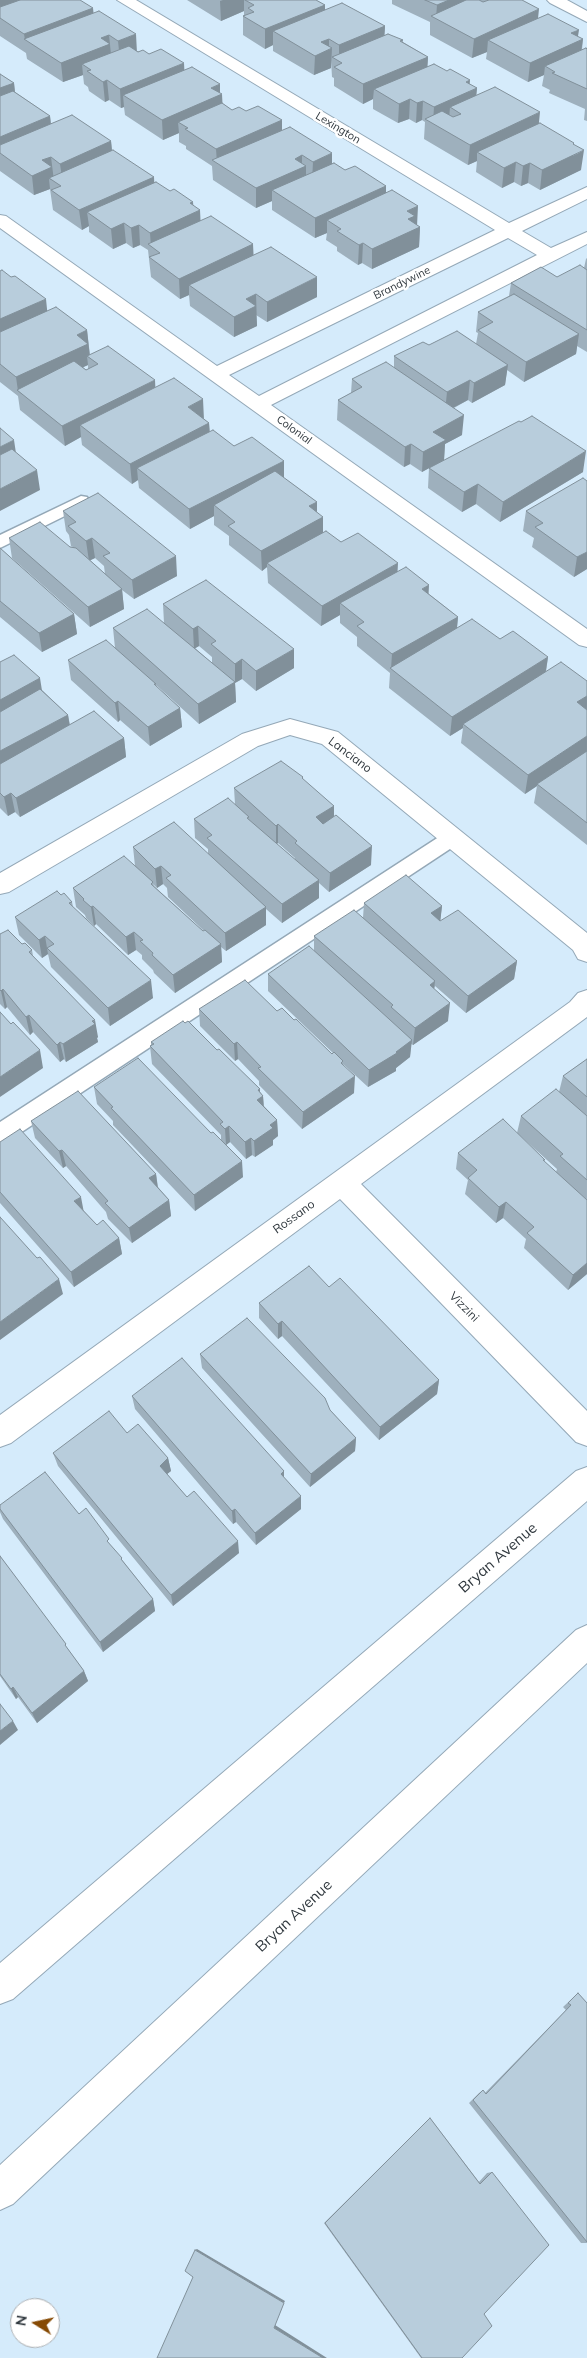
<!DOCTYPE html>
<style>
body{margin:0}
#map{position:relative;width:587px;height:2358px;overflow:hidden;background:#d5ebfb;font-family:Mulish,sans-serif}
canvas{display:block}
.north{position:absolute;left:10px;top:2298px;width:50px;height:50px;box-sizing:border-box;background:#fff;border:1px solid #acafb2;border-radius:50%;rotate:280deg;font-size:14px;font-weight:700;line-height:20px;text-align:center;color:#30383e}
.north::after{content:'';display:block;margin:auto;width:18px;height:22px;background:#864a04;clip-path:polygon(50% 0,100% 100%,50% 72%,0 100%)}
</style>
<div id="map">
<canvas width="587" height="2358"></canvas>
<div class="north">N</div>
</div>
<script>
const g = document.querySelector('canvas').getContext('2d');
g.lineJoin = 'round';
const poly = rows => new Path2D(rows.map(r => 'M' + r).join(''));
function strokePath(path, color, width, dash) { g.strokeStyle = color; g.lineWidth = width; g.lineCap = dash ? 'butt' : 'round'; g.setLineDash(dash || []); g.stroke(path); }
function fillPath(path, color) { g.fillStyle = color; g.fill(path, 'evenodd'); }
function label(font, color, halo, rows, align = 'center') {
  g.font = font + ' Mulish,sans-serif'; g.lineWidth = 5; g.setLineDash([]); g.textBaseline = 'middle'; g.strokeStyle = halo; g.fillStyle = color; for (const [text, x, y, turn = 0] of rows) {
    g.save(); g.translate(x, y); g.rotate((+turn || 0) * Math.PI / 180); g.textAlign = isNaN(turn) ? turn : align; if (halo) g.strokeText(text, 0, 0); g.fillText(text, 0, 0); g.restore();
  }
}
const lane = poly([
 [81,496,87,497,89,501,87,505,0,548,0,535,81,496],
 [452,831,459,833,462,838,459,843,8,1141,0,1143,0,1122,445,833,452,831]
]);
const street = poly([
 [117,0,136,0,509,223,587,187,587,199,522,231,551,248,587,232,587,244,271,405,587,629,587,647,579,645,0,228,0,215,6,216,217,366,495,230,117,0],
 [508,238,537,255,259,396,229,375,508,238],
 [547,0,567,0,587,11,587,22,550,3,547,0],
 [290,719,338,732,587,933,587,962,578,959,573,950,322,744,290,735,258,746,9,892,0,894,0,873,242,734,290,719],
 [587,990,587,1017,361,1184,587,1411,587,1446,576,1442,340,1199,11,1443,0,1447,0,1415,570,1002,578,993,587,990]
]);
const secondary = poly([
 [587,1467,587,1501,13,1999,0,2004,0,1963,576,1471,587,1467],
 [587,1625,587,1663,13,2204,0,2210,0,2165,576,1630,587,1625]
]);
strokePath(lane, '#94a8b7', 3);
strokePath(street, '#94a8b7', 2);
strokePath(secondary, '#94a8b7', 2);
fillPath(lane, '#fff');
fillPath(street, '#fff');
fillPath(secondary, '#fff');
fillPath(poly([
 [0,0,93,8,93,13,137,51,149,54,184,70,220,93,222,103,232,110,246,111,282,120,282,131,332,163,345,170,386,186,386,193,417,225,420,227,419,247,372,269,362,263,358,265,337,251,337,247,326,240,327,233,315,238,272,210,272,201,256,208,213,180,212,166,186,149,186,146,179,142,179,133,163,140,125,115,124,107,121,108,109,100,105,102,89,91,88,87,84,84,83,75,63,82,27,59,26,53,0,36],
 [187,0,316,0,325,5,325,10,385,26,384,35,403,40,403,42,428,57,427,66,469,84,477,88,476,96,539,124,574,145,581,170,540,190,528,183,521,186,514,182,502,188,476,172,477,161,468,165,424,139,425,122,422,120,416,123,409,119,398,123,373,109,373,99,363,104,334,86,334,78,332,77,331,60,331,68,314,75,273,51,273,45,265,49,243,35,243,16,244,15,244,11,221,21],
 [392,0,479,0,480,1,480,0,522,0,538,18,583,39,582,50,587,49,587,121,584,120,585,109,549,93,550,90,542,86,544,75,528,82,486,59,487,52,472,58,430,35,430,22,392,4],
 [0,74,14,83,15,92,50,116,51,124,111,141,112,151,154,177,154,182,200,210,200,221,253,244,253,255,317,297,267,322,256,315,257,326,234,337,190,306,189,295,180,299,151,277,148,250,140,245,133,248,126,243,113,249,89,232,89,226,82,230,53,210,50,189,34,195,0,171],
 [587,258,587,352,577,346,576,354,524,382,507,370,505,385,472,403,468,400,454,408,462,435,445,444,444,460,583,472,500,522,476,504,462,512,428,488,429,468,422,472,410,464,404,467,337,420,338,400,351,393,352,379,394,367,394,356,429,345,476,344,478,333,476,332,478,312,509,296,511,283,557,277,584,268,586,259],
 [0,271,47,311,87,330,90,355,155,388,204,419,209,423,210,432,234,446,284,461,284,478,317,502,317,512,323,532,397,572,429,594,458,617,457,628,500,639,548,657,546,672,587,681,587,845,534,803,537,786,525,794,461,743,463,728,450,736,389,688,390,673,357,646,357,637,340,623,340,615,321,626,268,583,267,567,262,571,229,545,229,536,214,525,214,516,190,529,139,488,138,480,132,484,82,445,81,437,65,446,20,410,18,396,0,382],
 [88,365,88,369,86,370,83,367],
 [587,481,587,569,574,577,532,547,534,538,523,531,526,511],
 [63,511,177,576,134,599,122,590,124,609,90,627,12,558,9,538,73,547,71,546,69,535,66,531],
 [95,558,104,566,105,574,90,560],
 [0,548,74,614,77,634,42,652,0,617],
 [163,604,294,668,256,691,242,679,235,683,236,702,199,724,156,685,157,687,180,708,182,727,150,746,120,720,118,722,71,680,68,660,115,648,113,628,164,623],
 [199,646,212,657,212,663,195,648],
 [0,662,42,690,68,715,70,725,124,738,126,757,20,817,15,812,8,816,0,808],
 [303,777,303,780,334,806,334,817,371,865,329,892,319,883,319,898,282,923,266,909,266,925,226,951,221,947,222,962,175,993,154,973,153,970,142,959,142,955,136,950,128,955,96,924,94,926,86,918,85,915,76,907,73,888,135,866,133,847,208,854,208,849,195,838,194,819,235,804,234,788],
 [278,843,295,858,295,859,277,844],
 [153,884,157,888,163,884,167,888,168,897,204,931,203,931,154,886],
 [61,895,72,902,73,907,153,998,110,1026,51,967,48,954,42,958,19,935,15,917],
 [364,903,442,906,440,921,517,961,514,979,466,1013,435,986,434,989,448,1021,413,1045,411,1044,410,1057,396,1068,396,1071,368,1087,343,1064,354,1093,302,1129,259,1085,259,1081,238,1059,235,1061,200,1026,199,1009,277,1011,332,1054,333,1053,268,991,268,974,314,951,314,936,363,918],
 [0,934,32,950,33,956,98,1037,97,1038,98,1042,66,1062,64,1059,60,1062,33,1032,30,1035,7,1007,5,1009,0,1004],
 [151,1042,217,1050,260,1089,260,1092,263,1096,264,1106,277,1120,278,1136,273,1140,273,1145,255,1157,252,1155,246,1159,230,1142,226,1145,243,1177,195,1211,113,1125,113,1121,97,1104,94,1087,211,1133,221,1140,221,1135,152,1064,150,1046,151,1045],
 [587,1059,587,1274,568,1290,524,1248,526,1239,503,1218,496,1223,465,1194,468,1180,456,1169,458,1153,556,1172,557,1169,517,1133,521,1116,559,1092,563,1076],
 [31,1121,156,1174,158,1187,169,1200,171,1216,132,1243,108,1219,106,1212,66,1166,63,1168,35,1138],
 [0,1142,84,1211,97,1225,119,1238,122,1254,74,1287,0,1203],
 [329,1287,439,1380,437,1394,379,1440,282,1336,278,1339,259,1318,259,1303],
 [200,1354,330,1410,356,1438,355,1451,310,1487,202,1368],
 [132,1396,284,1471,284,1478,301,1509,256,1545,236,1522,233,1524,135,1409],
 [127,1433,168,1458,171,1471,167,1474,187,1497,239,1553,173,1606,58,1466,53,1453],
 [0,1505,79,1514,111,1546,153,1599,155,1611,103,1652,3,1519,0,1512],
 [0,1556,84,1671,88,1681,37,1723,18,1697,16,1699,0,1676],
 [578,1993,587,2003,587,2243,581,2243,469,2103,479,2093,483,2090,485,2093,566,2010,563,2007],
 [430,2118,479,2182,487,2173,492,2172,484,2314,462,2358,421,2358,324,2223]
]), '#9eb0bd');
fillPath(poly([
 [0,0,35,0,0,17],
 [223,0,244,0,244,11,221,21,220,1],
 [449,0,474,0,436,18,437,5],
 [325,5,325,24,273,31,273,45,265,49,265,29],
 [93,8,95,27,25,40,24,34],
 [539,9,537,28,488,40,487,52,472,58,474,39],
 [385,26,384,46,339,61,339,45],
 [579,30,577,42,583,39,580,59,545,66,544,75,528,82,530,63,571,33],
 [136,34,137,53,120,60,118,41],
 [109,35,112,64,91,70,82,64,83,75,63,82,61,63,101,38],
 [329,39,329,50,332,48,331,68,314,75,315,56,321,42],
 [428,57,427,76,374,89,373,99,363,104,363,84],
 [184,63,185,82,123,95,124,107,121,108,120,89],
 [107,80,109,100,105,102,103,82],
 [470,80,469,92,477,88,475,108,461,114,450,107,449,119,433,123,434,107,466,82],
 [14,83,16,103,0,109,0,88],
 [220,84,220,95,222,94,223,114,188,128,178,122,179,133,163,140,162,120,211,88],
 [410,99,409,119,398,123,399,104],
 [423,101,422,120,416,123,417,103],
 [540,112,538,132,477,152,477,161,468,165,470,145],
 [50,116,52,136,0,153,0,137],
 [282,120,282,140,217,163,216,149],
 [111,141,113,161,63,184,60,164],
 [574,143,573,156,584,150,581,170,540,190,542,170],
 [332,153,332,173,312,182,313,162],
 [302,155,302,167,306,166,306,185,272,190,272,201,256,208,256,188,295,159],
 [51,157,54,181,49,179,50,189,34,195,32,176,42,160],
 [516,162,514,182,502,188,504,168],
 [530,163,528,183,521,186,523,166],
 [154,177,155,197,87,212,89,226,82,230,79,210],
 [386,186,386,206,327,220,327,233,315,238,315,218],
 [193,202,194,213,200,210,201,230,151,247,150,233,190,203],
 [418,206,417,226,420,227,419,247,372,269,372,249,407,211],
 [124,223,126,243,113,249,111,229],
 [139,225,140,245,133,248,131,228],
 [363,243,362,263,358,265,359,245],
 [253,244,254,264,189,285,189,295,180,299,179,279],
 [317,277,317,297,267,322,267,302],
 [256,294,257,326,234,337,234,317,246,299],
 [46,299,48,319,0,341,0,319],
 [87,330,90,358,87,356,88,365,23,395,18,391,16,377,77,335],
 [579,334,576,354,524,382,526,362],
 [508,365,505,385,472,403,474,383],
 [155,380,156,400,80,425,81,437,65,446,62,426],
 [470,380,468,400,445,412,447,392],
 [203,399,204,420,188,407],
 [464,415,462,435,445,444,444,460,422,472,423,452,433,432],
 [209,423,210,443,137,468,138,480,132,484,130,464],
 [14,440,17,460,0,470,0,447],
 [411,444,410,464,404,467,405,447],
 [586,451,583,472,500,522,503,502],
 [284,461,284,481,214,505,214,516,190,529,189,509],
 [37,470,40,490,0,511,0,489],
 [478,484,476,504,462,512,464,492],
 [317,502,317,520,323,517,323,537,267,563,267,567,262,571,261,551,309,506],
 [92,538,95,558,89,561,86,541],
 [587,552,587,569,574,577,577,557],
 [176,556,177,576,134,599,132,580],
 [398,563,397,582,340,603,340,615,321,626,322,606],
 [429,585,428,605,422,589],
 [122,589,124,609,90,627,88,607],
 [74,614,77,634,42,652,39,633],
 [458,617,456,637,391,669,392,654],
 [198,626,199,646,194,649,193,629],
 [294,649,294,668,256,691,256,671],
 [548,657,545,676,463,724,463,728,450,736,452,717],
 [242,659,242,679,235,683,235,664],
 [40,678,43,697,0,721,0,700],
 [235,682,236,702,199,724,198,704],
 [587,696,587,713,577,702],
 [118,701,120,720,118,722,115,703],
 [180,708,182,727,150,746,148,727],
 [68,715,71,734,0,772,0,751],
 [587,736,587,753,537,784,537,786,525,794,528,775],
 [124,738,126,757,20,817,16,798],
 [11,793,15,812,8,816,4,797],
 [334,806,334,825,316,836,316,817],
 [278,824,278,843,276,844,276,826],
 [372,846,371,865,329,892,330,873],
 [161,866,163,884,157,888,155,869],
 [319,880,319,898,282,923,282,904],
 [93,906,96,924,94,926,91,907],
 [442,906,440,924,431,913],
 [266,907,266,925,226,951,225,933],
 [134,932,136,950,128,955,126,937],
 [45,936,48,954,42,958,39,940],
 [221,944,222,962,175,993,173,975],
 [517,961,514,979,466,1013,468,996],
 [151,980,153,998,110,1026,108,1008],
 [435,981,433,999,430,985],
 [3,989,7,1007,5,1009,1,991],
 [450,1003,448,1021,413,1045,415,1028],
 [29,1015,33,1032,30,1035,26,1017],
 [95,1020,98,1037,97,1038,98,1042,66,1062,63,1044],
 [412,1040,410,1057,396,1068,396,1071,368,1087,369,1070],
 [60,1042,64,1059,60,1062,57,1045],
 [237,1042,238,1059,235,1061,234,1044],
 [40,1050,43,1068,0,1097,0,1077],
 [355,1076,354,1093,302,1129,303,1112],
 [260,1089,260,1098,263,1096,264,1113,258,1117,258,1090],
 [277,1120,278,1136,273,1140,273,1145,255,1157,254,1141,270,1125],
 [229,1126,230,1142,226,1145,225,1129],
 [251,1138,252,1155,246,1159,245,1142],
 [62,1150,66,1166,63,1168,59,1151],
 [242,1161,243,1177,195,1211,194,1195],
 [156,1174,158,1190,149,1178],
 [81,1197,84,1213,74,1201],
 [169,1200,171,1216,132,1243,129,1228],
 [506,1202,503,1218,496,1223,499,1207],
 [119,1238,122,1254,74,1287,71,1272],
 [587,1263,587,1274,568,1290,573,1275],
 [59,1279,63,1294,0,1340,0,1322],
 [282,1321,282,1336,278,1339,278,1324],
 [439,1380,437,1394,379,1440,380,1427],
 [356,1438,355,1451,310,1487,311,1474],
 [168,1458,171,1471,162,1478,160,1466],
 [284,1471,284,1484,281,1474],
 [301,1496,301,1509,256,1545,255,1533],
 [235,1509,236,1522,233,1524,232,1511],
 [238,1541,239,1553,173,1606,171,1595],
 [153,1599,155,1611,103,1652,100,1642],
 [84,1671,88,1681,37,1723,32,1713],
 [13,1687,18,1697,16,1699,11,1689],
 [13,1721,18,1730,0,1745,0,1731],
 [197,2249,285,2301,284,2303,195,2250],
 [275,2325,327,2358,323,2358,274,2328]
]), '#81909a');
const building = poly([
 [20,0,80,0,93,8,24,34,0,18,0,7,20,0],
 [245,0,316,0,325,5,265,29,243,16,254,12,248,8,254,5,245,0],
 [425,0,449,0,437,5,425,0],
 [466,0,479,0,483,2,489,0,522,0,539,9,474,39,431,16,466,0],
 [342,3,385,26,339,45,329,39,321,42,332,48,315,56,273,31,342,3],
 [99,11,136,34,118,41,109,35,101,38,110,44,61,63,24,39,99,11],
 [548,14,579,30,571,33,583,39,530,63,488,40,548,14],
 [388,34,403,40,400,41,428,57,363,84,334,67,342,63,332,57,388,34],
 [129,46,138,52,143,50,149,54,161,49,184,63,120,89,107,80,103,82,87,71,91,70,82,64,129,46],
 [586,48,587,49,587,89,552,73,555,72,545,66,586,48],
 [434,64,447,71,450,69,470,80,466,82,477,88,434,107,423,101,417,103,410,99,399,104,374,89,434,64],
 [192,67,220,84,211,88,222,94,162,120,123,95,192,67],
 [0,74,14,83,0,88,0,74],
 [495,87,540,112,470,145,425,119,442,111,453,117,461,114,450,107,495,87],
 [13,91,50,116,0,137,0,96,13,91],
 [222,103,232,110,239,107,246,111,258,106,282,120,216,149,185,129,188,128,178,122,222,103],
 [72,115,111,141,60,164,51,157,42,160,52,167,32,176,0,153,0,145,72,115],
 [540,123,574,143,573,144,584,150,542,170,530,163,523,166,516,162,504,168,477,152,540,123],
 [290,127,332,153,313,162,302,155,295,159,306,166,256,188,212,160,290,127],
 [113,150,154,177,79,210,51,190,61,186,49,178,113,150],
 [334,163,345,170,355,166,386,186,315,218,272,190,334,163],
 [156,182,170,191,174,189,193,202,190,203,200,210,150,233,139,225,131,228,124,223,111,229,87,212,156,182],
 [392,190,418,206,407,211,415,216,408,219,420,227,372,249,363,243,359,245,337,231,341,229,327,220,392,190],
 [211,216,253,244,179,279,149,257,160,253,148,244,211,216],
 [271,247,317,277,267,302,256,294,246,299,256,306,234,317,189,285,271,247],
 [580,265,587,270,587,330,511,283,541,267,557,277,580,265],
 [2,270,11,277,15,276,46,299,0,319,0,271,2,270],
 [514,294,579,334,526,362,478,330,493,322,478,312,514,294],
 [56,307,87,330,77,335,88,344,16,377,0,364,0,332,56,307],
 [457,331,508,365,474,383,470,380,447,392,394,356,423,342,429,345,457,331],
 [108,346,155,380,62,426,17,390,74,361,86,370,98,364,87,356,108,346],
 [386,362,464,415,433,432,446,440,423,452,411,444,405,447,338,400,362,387,352,379,386,362],
 [174,378,203,399,188,407,209,423,130,464,80,425,174,378],
 [532,416,586,451,503,502,478,484,464,492,429,468,519,421,521,422,532,416],
 [0,428,14,440,0,447,0,428],
 [213,430,234,446,252,437,284,461,189,509,137,468,213,430],
 [12,449,37,470,0,489,0,455,12,449],
 [275,471,317,502,309,506,323,517,261,551,228,526,235,522,214,505,275,471],
 [583,478,587,481,587,552,577,557,535,527,543,523,526,511,583,478],
 [98,493,176,556,132,580,103,556,110,553,92,538,86,541,68,526,76,522,63,511,98,493],
 [40,522,70,547,76,548,122,589,88,607,9,538,40,522],
 [326,531,341,542,358,533,398,563,322,606,267,563,326,531],
 [0,548,74,614,39,633,0,601,0,548],
 [406,567,429,585,422,589,458,617,392,654,357,626,364,622,340,603,406,567],
 [206,580,294,649,256,671,242,659,235,664,211,644,216,641,198,626,193,629,163,604,206,580],
 [147,609,235,682,198,704,113,628,147,609],
 [472,619,500,639,513,631,548,657,452,717,390,668,472,619],
 [106,640,156,684,154,684,180,708,148,727,118,701,115,703,68,660,106,640],
 [14,655,40,678,0,700,0,662,14,655],
 [561,662,587,681,587,696,577,702,587,710,587,736,528,775,463,724,561,662],
 [40,689,68,715,0,751,0,712,40,689],
 [94,711,124,738,16,798,11,793,4,797,0,793,0,764,94,711],
 [587,751,587,823,537,784,587,751],
 [281,761,303,777,302,778,334,806,316,817,323,824,336,815,372,846,330,873,295,843,297,841,278,824,276,826,234,788,281,761],
 [228,798,249,817,247,818,319,880,282,904,207,838,212,835,194,819,228,798],
 [174,822,266,907,225,933,166,878,171,875,161,866,155,869,133,847,174,822],
 [124,856,153,882,151,884,203,931,205,930,221,944,173,975,152,955,153,953,140,941,143,940,134,932,126,937,93,906,91,907,83,900,84,899,73,888,124,856],
 [406,875,442,906,431,913,440,921,458,910,517,961,468,996,364,903,406,875],
 [57,891,61,895,64,893,72,902,69,903,151,980,108,1008,47,948,54,944,45,936,39,940,15,917,57,891],
 [354,910,435,981,430,985,450,1003,415,1028,391,1007,393,1005,314,936,354,910],
 [8,930,22,944,25,943,32,950,29,952,95,1020,92,1021,95,1024,63,1044,60,1042,57,1045,29,1015,26,1017,3,989,1,991,0,990,0,934,8,930],
 [309,946,412,1040,396,1052,397,1053,369,1070,268,974,309,946],
 [245,980,277,1011,282,1008,294,1020,296,1019,332,1054,334,1052,343,1061,341,1063,355,1076,303,1112,258,1068,261,1067,237,1042,234,1044,199,1009,245,980],
 [0,1012,11,1024,13,1022,40,1050,0,1077,0,1012],
 [183,1021,185,1023,188,1021,217,1050,219,1049,260,1089,258,1090,263,1096,257,1100,277,1120,270,1125,273,1128,254,1141,251,1138,245,1142,229,1126,225,1129,220,1124,223,1122,150,1046,154,1044,151,1042,183,1021],
 [138,1058,211,1133,213,1132,242,1161,194,1195,111,1108,113,1107,94,1087,138,1058],
 [587,1059,587,1097,563,1076,587,1059],
 [556,1089,587,1116,587,1180,560,1156,563,1154,521,1116,556,1089],
 [78,1091,156,1174,149,1178,169,1200,129,1228,105,1203,108,1201,62,1150,59,1151,31,1121,78,1091],
 [503,1119,545,1160,543,1160,587,1200,587,1263,573,1275,527,1233,534,1227,506,1202,499,1207,468,1178,477,1170,458,1153,503,1119],
 [20,1129,81,1197,74,1201,97,1225,103,1220,119,1238,71,1272,0,1192,0,1142,20,1129],
 [0,1217,37,1258,40,1257,59,1279,0,1322,0,1217],
 [309,1266,329,1287,340,1278,439,1380,380,1427,282,1321,278,1324,259,1303,309,1266],
 [247,1318,325,1398,330,1410,356,1438,311,1474,200,1354,247,1318],
 [182,1358,284,1471,281,1474,301,1496,255,1533,235,1509,232,1511,132,1396,182,1358],
 [109,1411,127,1433,138,1424,168,1458,160,1466,187,1497,194,1491,238,1541,171,1595,53,1453,109,1411],
 [45,1472,79,1514,86,1508,109,1539,107,1541,122,1558,121,1559,153,1599,100,1642,0,1509,0,1505,45,1472],
 [0,1556,66,1644,65,1645,84,1671,32,1713,13,1687,11,1689,0,1674,0,1556],
 [0,1704,13,1721,0,1731,0,1704],
 [578,1993,587,2003,587,2242,473,2100,483,2090,486,2094,571,2005,568,2003,578,1993],
 [430,2118,480,2184,492,2172,549,2245,484,2314,492,2326,462,2358,422,2358,325,2223,430,2118],
 [195,2250,284,2303,274,2328,323,2358,157,2358,193,2277,185,2271,195,2250]
]);
fillPath(building, '#b8cddc');
strokePath(building, '#81909a', 1);
label('11px', '#30383e', '#fff', [
 ["Lexington",338,128,31],
 ["Brandywine",402,283,-26],
 ["Colonial",294,430,36]
]);
label('12px', '#30383e', '#fff', [
 ["Lanciano",350,755,37],
 ["Rossano",294,1217,-36],
 ["Vizzini",464,1307,45]
]);
label('15px', '#30383e', '#fff', [
 ["Bryan Avenue",498,1558,-41],
 ["Bryan Avenue",294,1916,-43]
]);
</script>
